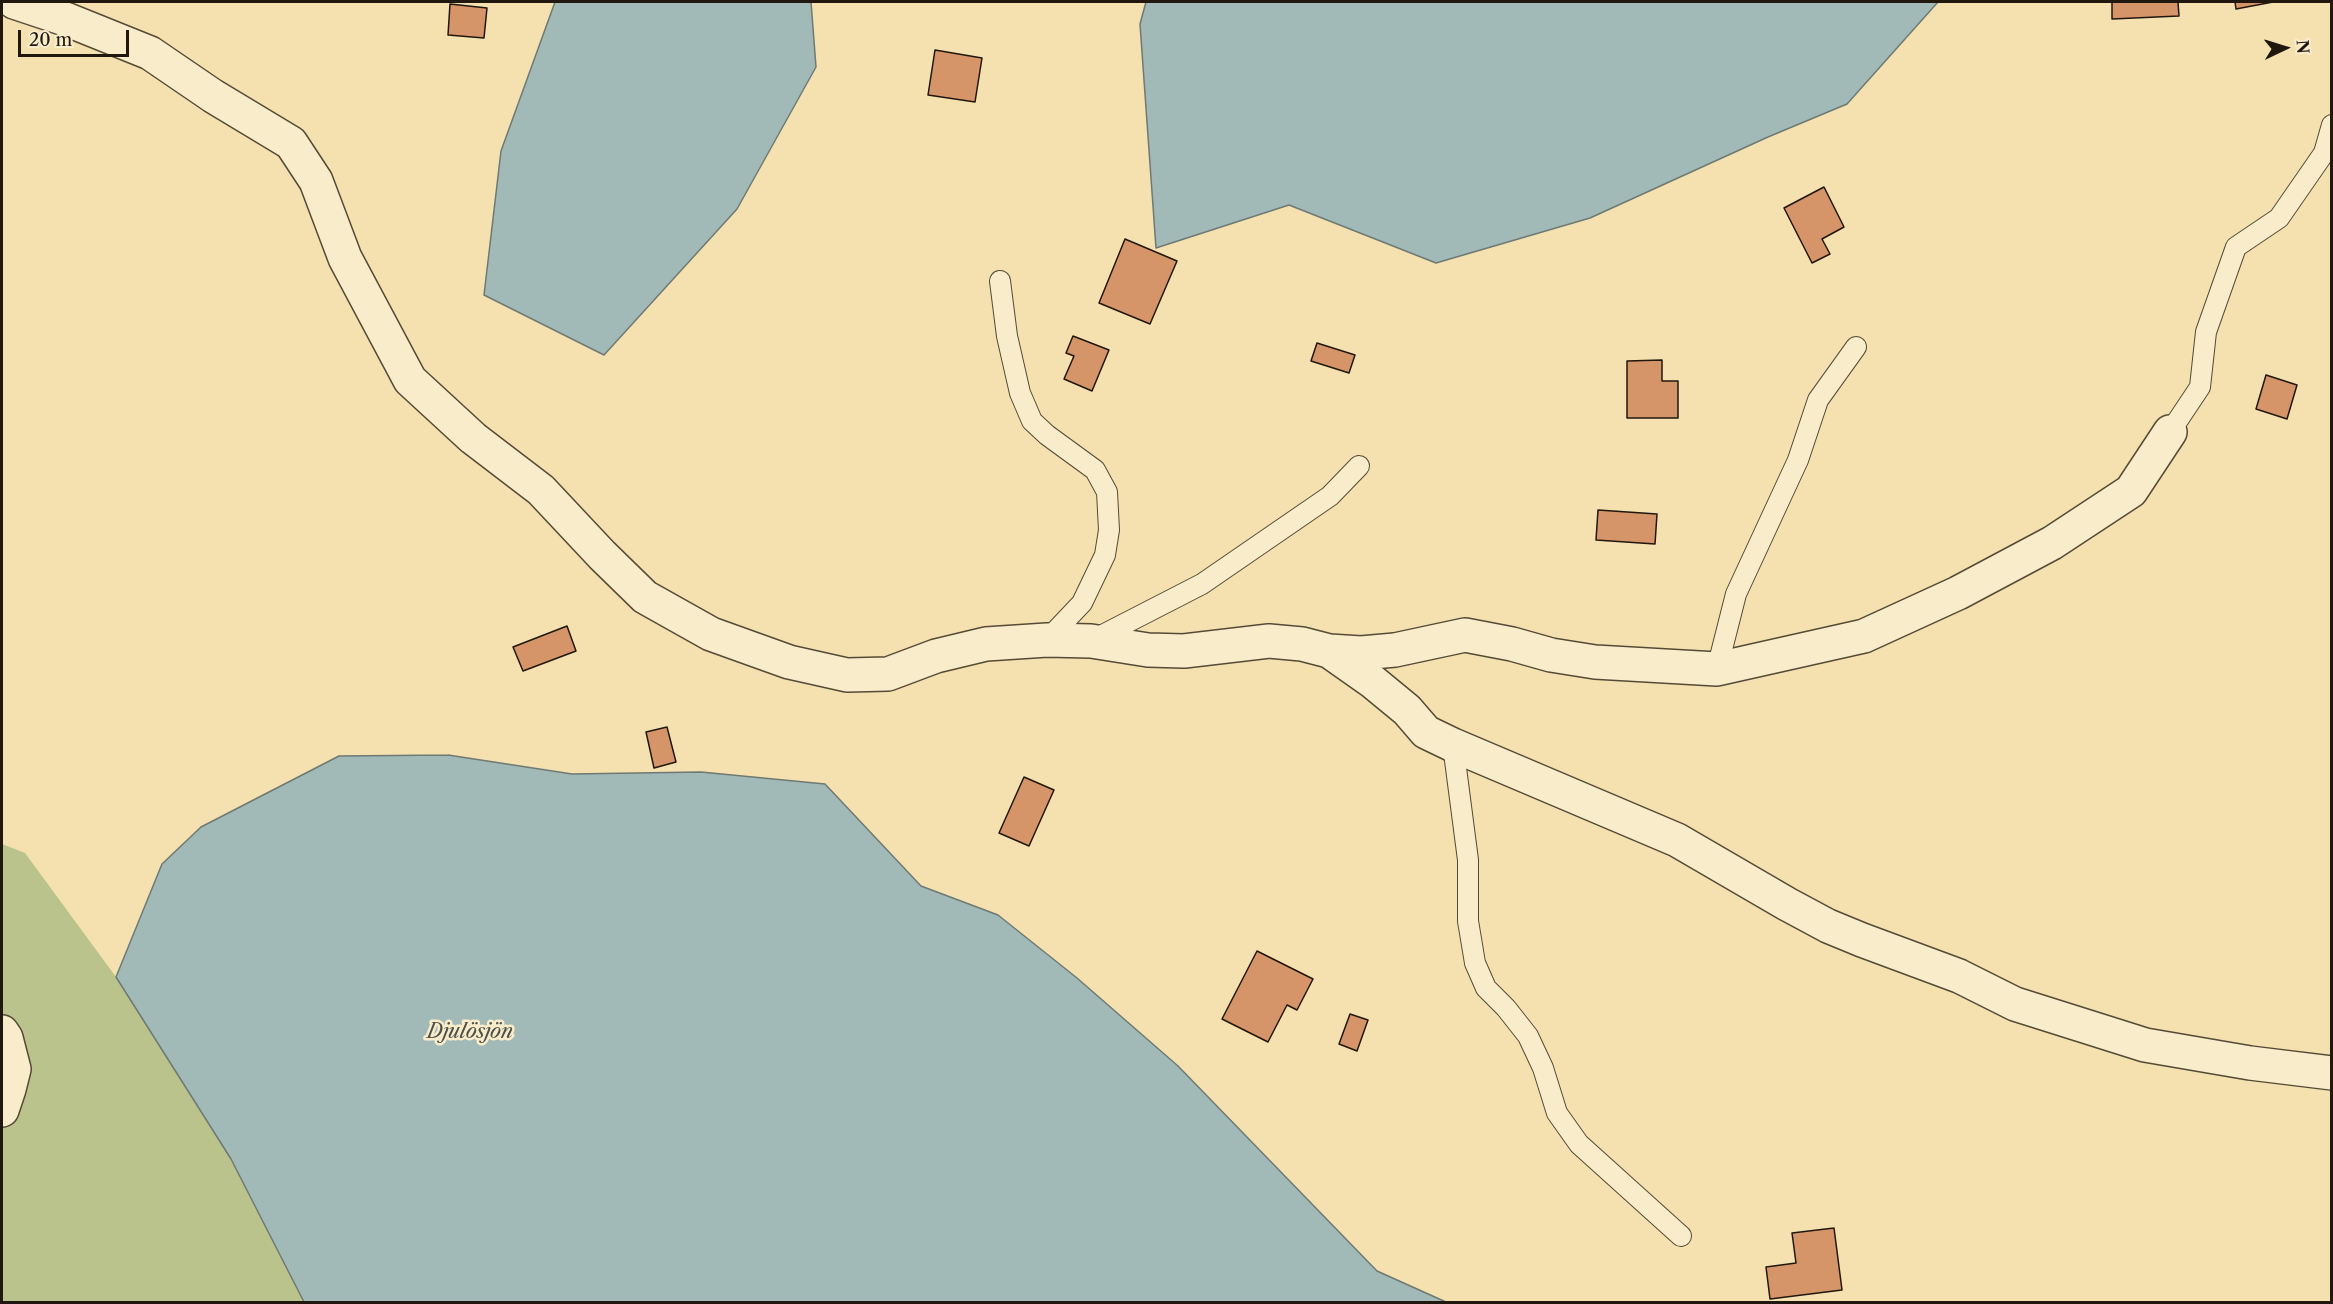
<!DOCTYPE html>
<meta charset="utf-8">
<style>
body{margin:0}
#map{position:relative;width:2333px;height:1304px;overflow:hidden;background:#f4e1af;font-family:"Libre Caslon Text",serif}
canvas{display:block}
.frame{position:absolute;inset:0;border:3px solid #20170e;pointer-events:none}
.north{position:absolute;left:2255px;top:18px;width:60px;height:60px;-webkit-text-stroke:4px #f8eccb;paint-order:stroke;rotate:86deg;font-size:16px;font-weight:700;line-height:24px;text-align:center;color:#20170e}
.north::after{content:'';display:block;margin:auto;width:21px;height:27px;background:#20170e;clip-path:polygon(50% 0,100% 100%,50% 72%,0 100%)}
.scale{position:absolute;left:18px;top:30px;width:111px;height:27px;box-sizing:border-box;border:3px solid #20170e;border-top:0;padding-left:8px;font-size:18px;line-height:21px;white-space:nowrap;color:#20170e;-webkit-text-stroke:4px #f8eccb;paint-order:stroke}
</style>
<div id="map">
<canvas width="2333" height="1304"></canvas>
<div class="frame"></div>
<div class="north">N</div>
<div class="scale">20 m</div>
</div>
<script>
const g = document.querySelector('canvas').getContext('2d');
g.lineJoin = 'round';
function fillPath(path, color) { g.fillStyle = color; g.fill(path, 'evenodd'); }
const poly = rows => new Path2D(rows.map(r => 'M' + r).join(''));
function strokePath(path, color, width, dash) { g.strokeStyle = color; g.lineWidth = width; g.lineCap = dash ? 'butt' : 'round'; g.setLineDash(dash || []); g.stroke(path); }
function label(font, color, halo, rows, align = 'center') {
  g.font = font + ' "Libre Caslon Text",serif'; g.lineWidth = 5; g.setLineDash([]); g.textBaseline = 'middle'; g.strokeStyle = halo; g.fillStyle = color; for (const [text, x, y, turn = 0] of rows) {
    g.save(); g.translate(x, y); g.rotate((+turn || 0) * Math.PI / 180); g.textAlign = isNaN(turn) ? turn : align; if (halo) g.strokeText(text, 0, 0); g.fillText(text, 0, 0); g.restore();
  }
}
fillPath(poly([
 [2,844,25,853,116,977,231,1159,304,1302,2,1302]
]), '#bac38b');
const water = poly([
 [555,2,811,2,816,67,737,209,604,355,484,295,501,151,555,2],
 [1146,2,1938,2,1847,104,1768,137,1590,218,1436,263,1289,205,1156,248,1140,24,1146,2],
 [448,755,572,774,701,772,825,784,921,886,998,915,1077,978,1178,1066,1377,1271,1446,1302,304,1302,231,1159,116,977,162,864,201,827,339,756,448,755]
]);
fillPath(water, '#a2bab7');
strokePath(water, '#6e7973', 1.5);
const building = poly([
 [2112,2,2178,2,2179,16,2112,19,2112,2],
 [2235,2,2273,2,2236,9,2235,2],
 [450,4,487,8,484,38,448,35,450,4],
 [935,50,982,58,975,102,928,95,935,50],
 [1824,187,1844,227,1822,239,1830,254,1812,263,1784,208,1824,187],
 [1125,239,1177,261,1150,324,1099,303,1125,239],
 [1073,336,1109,350,1092,391,1064,379,1074,356,1066,353,1073,336],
 [1317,343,1355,355,1349,373,1311,361,1317,343],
 [1662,360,1662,381,1678,381,1678,418,1627,418,1627,361,1662,360],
 [2266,375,2297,385,2287,419,2256,409,2266,375],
 [1598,510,1657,514,1655,544,1596,540,1598,510],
 [567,626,576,651,523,671,513,647,567,626],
 [667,727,676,762,654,768,646,732,667,727],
 [1024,777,1054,790,1029,846,999,833,1024,777],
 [1257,951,1313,979,1297,1010,1287,1005,1268,1042,1222,1019,1257,951],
 [1350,1014,1368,1020,1357,1051,1339,1044,1350,1014],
 [1834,1228,1842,1290,1770,1299,1766,1267,1796,1263,1792,1233,1834,1228]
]);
fillPath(building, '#d69568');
strokePath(building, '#20170e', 1.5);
const service = poly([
 [1000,281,1007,336,1020,393,1032,421,1047,435,1095,470,1107,492,1109,530,1105,555,1082,603,1047,640],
 [2170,432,2200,387,2206,332,2236,247,2279,218,2324,153,2332,125],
 [1093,640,1202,584,1330,496,1359,466],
 [1717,669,1736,594,1798,460,1818,400,1856,347],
 [1453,745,1468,860,1468,921,1475,963,1486,988,1506,1008,1528,1036,1543,1068,1557,1113,1579,1144,1681,1236]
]);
const minor = poly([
 [14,2,68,20,150,53,213,96,291,143,316,181,345,258,410,380,473,438,541,490,602,555,645,597,711,634,789,662,847,675,888,674,936,656,986,644,1047,640,1091,641,1148,650,1184,651,1269,641,1302,644,1329,651,1373,682,1407,710,1426,732,1453,745,1677,840,1787,904,1828,926,1862,940,1959,976,2015,1004,2145,1045,2250,1063,2332,1073],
 [1329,651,1361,653,1395,650,1465,635,1512,644,1551,655,1595,662,1717,669,1864,636,1958,593,2052,543,2131,491,2170,432],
 [2,1032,6,1038,14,1069,9,1089,2,1110]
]);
strokePath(service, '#554a36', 22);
strokePath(minor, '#554a36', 36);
strokePath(service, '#f8eccb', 20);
strokePath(minor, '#f8eccb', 33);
label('italic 20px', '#4e5049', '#f8eccb', [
 ["Djulösjön",470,1032]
]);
</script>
